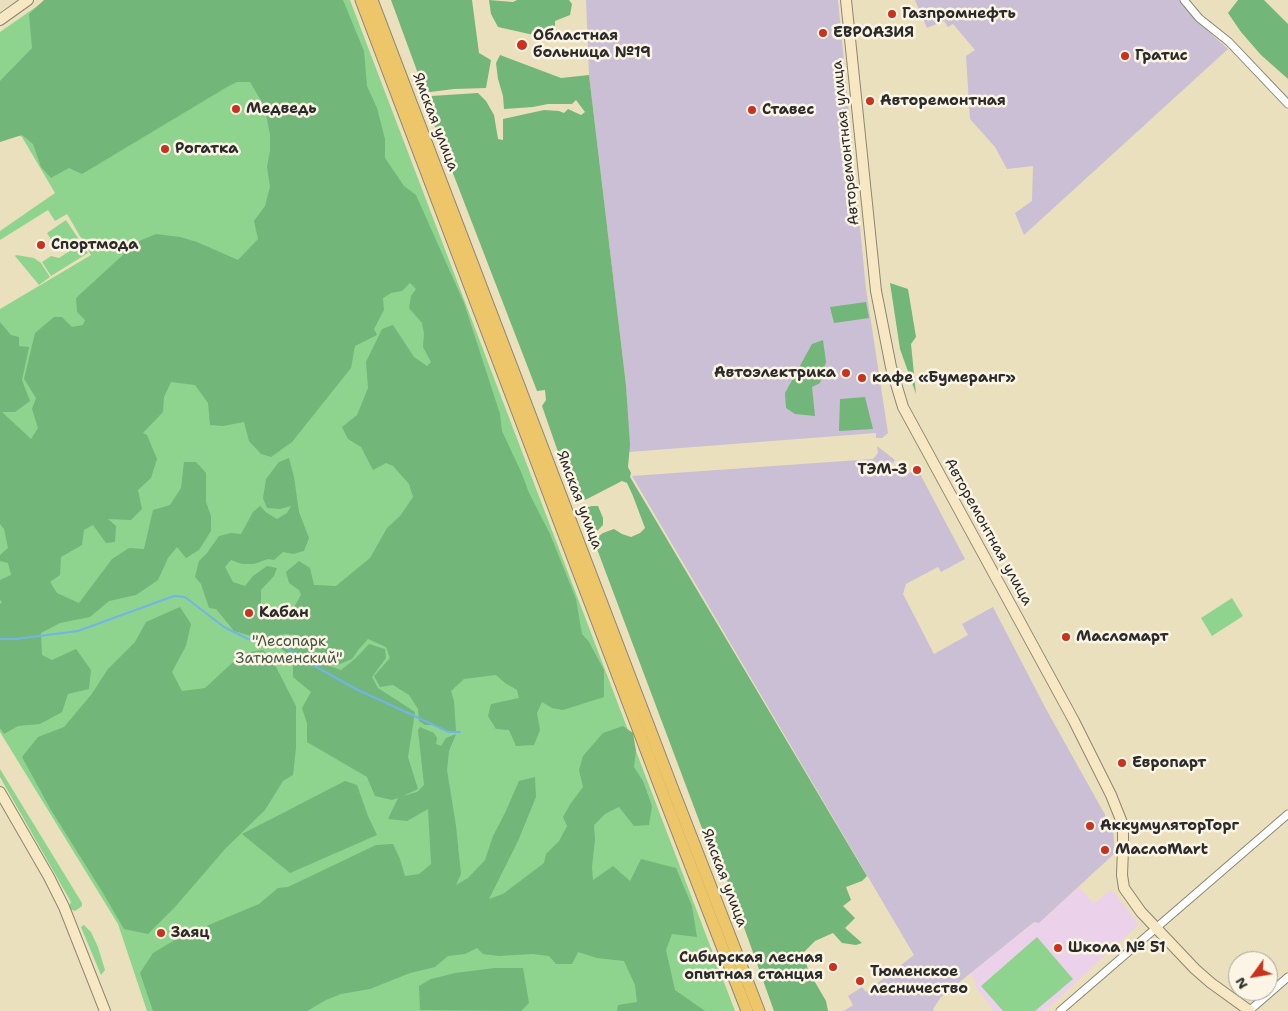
<!DOCTYPE html>
<meta charset="utf-8">
<style>
body{margin:0}
#map{position:relative;width:1288px;height:1011px;overflow:hidden;background:#eae0bd;font-family:"Shantell Sans",sans-serif}
canvas{display:block}
.north{position:absolute;left:1228px;top:951px;width:50px;height:50px;box-sizing:border-box;background:#fcf5e5;border:1px solid #a8a49b;border-radius:50%;rotate:238deg;font-size:14px;font-weight:700;line-height:20px;text-align:center;color:#2b2b2b}
.north::after{content:'';display:block;margin:auto;width:18px;height:22px;background:#c8321e;clip-path:polygon(50% 0,100% 100%,50% 72%,0 100%)}
</style>
<div id="map">
<canvas width="1288" height="1011"></canvas>
<div class="north">N</div>
</div>
<script>
const g = document.querySelector('canvas').getContext('2d');
g.lineJoin = 'round';
function fillPath(path, color) { g.fillStyle = color; g.fill(path, 'evenodd'); }
const poly = rows => new Path2D(rows.map(r => 'M' + r).join(''));
function strokePath(path, color, width, dash) { g.strokeStyle = color; g.lineWidth = width; g.lineCap = dash ? 'butt' : 'round'; g.setLineDash(dash || []); g.stroke(path); }
function label(font, color, halo, rows, align = 'center') {
  g.font = font + ' "Shantell Sans",sans-serif'; g.lineWidth = 5; g.setLineDash([]); g.textBaseline = 'middle'; g.strokeStyle = halo; g.fillStyle = color; for (const [text, x, y, turn = 0] of rows) {
    g.save(); g.translate(x, y); g.rotate((+turn || 0) * Math.PI / 180); g.textAlign = isNaN(turn) ? turn : align; if (halo) g.strokeText(text, 0, 0); g.fillText(text, 0, 0); g.restore();
  }
}
fillPath(poly([
 [1079,887,1094,904,1111,889,1139,924,1045,1011,994,1011,977,989,971,972,1035,922,1039,923]
]), '#ecd1ea');
fillPath(poly([
 [586,0,838,0,866,289,888,433,882,438,876,438,876,433,629,452,626,385,589,75],
 [915,0,1181,0,1208,31,1228,49,1024,235,1015,213,1032,201,1033,166,1007,169,995,147,970,119,966,56,975,50,953,24,948,27,944,21,927,28],
 [877,446,895,460,889,468,896,474,913,472,920,474,965,559,941,572,938,567,906,584,903,594,934,654,968,635,962,624,993,607,1046,709,1113,829,1114,842,1115,853,1039,923,1034,922,941,997,933,1009,934,1011,844,1011,853,1005,848,996,862,987,866,992,914,955,632,476,873,459,878,453]
]), '#cbbfd5');
fillPath(poly([
 [46,0,350,0,735,1011,147,1011,118,924,0,732,0,309,91,255,67,214,55,221,48,210,0,240,0,231,55,193,22,137,0,123,0,32],
 [66,220,78,238,58,251,47,233],
 [82,243,88,253,51,276,42,262,51,256,59,258],
 [16,255,34,258,41,263,50,277,39,285,15,256],
 [1232,598,1243,616,1212,636,1201,618],
 [0,769,82,903,82,906,75,911,68,908,71,902,0,777],
 [84,925,91,932,98,947,105,970,101,975,81,927],
 [1037,937,1073,979,1035,1011,1003,1011,981,986]
]), '#8ed48e');
fillPath(poly([
 [44,0,343,0,364,51,367,86,377,108,385,139,385,158,404,186,416,195,464,303,500,414,502,431,522,474,529,493,550,534,576,599,582,634,589,642,604,670,604,697,563,710,552,708,542,702,537,713,540,730,534,745,516,746,509,730,496,729,488,716,491,704,519,698,517,690,505,683,496,675,464,679,451,691,454,701,456,731,447,731,433,725,425,725,419,721,418,709,409,695,393,685,380,687,374,676,390,658,386,647,368,639,359,649,352,659,335,666,324,659,296,635,284,634,269,638,254,637,234,631,216,609,209,608,201,584,195,577,199,561,207,553,219,536,231,533,241,534,253,512,260,506,267,513,277,519,287,513,291,506,280,509,267,508,263,498,266,479,279,462,289,458,294,477,299,512,309,538,304,551,293,554,283,552,274,560,268,559,254,564,242,564,231,560,225,567,233,582,245,586,253,576,267,566,277,568,274,576,261,590,261,605,277,616,293,609,301,595,299,590,289,583,286,572,299,561,310,568,314,585,336,586,370,558,387,528,400,516,413,497,409,484,393,466,386,463,373,470,361,447,348,439,342,427,357,415,368,388,366,362,382,329,393,325,414,357,427,366,431,362,423,347,424,334,422,323,409,308,411,296,416,289,410,283,402,291,391,293,383,298,384,310,374,329,377,335,355,346,351,368,292,442,271,457,261,454,249,441,244,422,223,426,210,425,208,403,195,385,171,382,164,397,163,412,143,433,147,435,157,459,151,478,138,490,142,509,131,520,108,519,116,526,115,542,106,543,93,525,84,530,82,545,61,557,60,575,50,582,57,593,79,603,112,559,129,548,144,549,153,510,170,505,181,488,184,462,196,462,206,473,206,502,211,516,211,531,199,550,186,558,177,547,168,558,158,580,136,595,109,601,90,617,60,623,41,633,42,655,52,660,76,649,91,670,89,689,68,694,62,712,40,724,18,726,4,734,0,728,0,604,2,602,0,600,0,580,11,575,8,563,0,561,0,555,8,548,4,529,0,524,0,322,11,335,19,337,19,346,29,347,22,380,30,401,15,412,2,412,31,439,38,428,32,409,36,398,24,379,35,333,54,317,62,317,72,327,83,325,85,320,77,312,76,298,137,242,156,234,180,237,197,242,238,260,258,239,254,221,265,206,270,187,267,167,270,151,270,135,266,114,260,99,250,82,237,82,227,87,82,174,69,168,51,178,41,167,33,144,22,135,0,142,0,81,32,48,29,14],
 [391,0,472,0,479,53,491,60,486,88,454,89,430,92,424,90],
 [489,0,513,2,517,0,569,0,572,4,570,15,555,21,555,28,559,32,556,40,498,27,491,14],
 [1238,0,1264,0,1288,24,1288,79,1261,55,1241,32,1228,13],
 [500,55,561,78,589,75,626,385,630,445,628,467,631,473,630,477,867,876,862,881,846,887,851,900,843,906,855,918,845,928,862,943,856,945,842,943,833,933,815,941,804,952,808,970,826,1001,828,1011,774,1011,713,841,706,839,597,549,595,539,603,533,614,529,622,534,631,537,640,533,645,528,633,496,627,483,622,481,587,499,577,502,573,495,542,406,546,400,545,390,537,391,427,106,426,98,431,96,478,93,486,101,494,115,498,139,503,140,503,119,544,110,559,111,564,113,568,109,581,115,585,112,576,100,572,104,548,104,533,107,504,109,503,96,498,79,496,63],
 [890,283,908,289,916,337,911,344,916,394,900,349],
 [866,302,869,318,834,323,830,307],
 [823,340,826,362,820,383,812,387,815,416,795,414,786,408,785,393,812,344],
 [865,397,873,429,839,431,840,399],
 [592,506,598,506,603,518,603,525,596,532,588,532,578,512,580,509],
 [180,607,191,624,186,646,172,672,182,691,205,688,243,653,263,650,275,665,296,706,296,748,293,775,283,781,265,810,225,849,175,907,148,934,124,929,103,893,51,810,22,757,38,737,64,727,91,695,108,669,135,642,146,622],
 [279,638,297,638,327,665,341,670,356,658,369,644,385,649,386,658,372,677,378,688,415,712,408,757,418,789,403,796,417,792,424,785,418,730,420,727,434,733,437,738,436,744,441,746,446,738,456,734,449,751,447,770,456,826,461,874,456,885,468,878,485,860,493,836,505,813,519,781,535,777,536,797,518,841,489,899,503,894,544,863,546,854,559,841,567,826,563,817,571,803,583,787,579,770,583,756,603,733,623,726,633,733,636,751,634,767,643,781,652,806,649,825,634,826,619,807,605,814,594,825,595,839,592,867,593,880,613,866,630,881,641,859,676,868,692,906,697,937,672,934,666,950,675,990,705,1011,617,1011,618,1005,637,1002,635,985,624,961,597,958,578,952,572,964,556,964,549,956,533,954,499,956,483,954,477,948,465,954,448,956,435,967,410,973,370,989,341,994,326,1000,307,1011,153,1011,140,973,153,953,180,937,259,904,278,888,288,887,376,845,393,844,400,859,405,876,419,874,431,864,428,809,407,821,388,819,398,798,392,800,375,796,367,777,307,742,307,723,302,708,311,692,293,677,293,658,278,646],
 [345,781,357,785,368,816,377,835,290,873,242,834],
 [495,968,523,968,529,1003,521,1011,420,1010,419,986,431,979,455,973]
]), '#72b679');
strokePath(poly([
 [0,639,16,639,78,631,174,596,185,597,224,627,248,639,263,642,272,638,309,663,356,689,449,732,460,732]
]), '#73b4e7', 2);
const street = poly([
 [1184,0,1199,18,1229,42,1288,104],
 [1060,1011,1288,814],
 [1249,1011,1288,977]
]);
const secondary = poly([
 [846,0,876,291,891,367,903,407,1074,721,1111,795,1123,825,1123,849,1122,875,1124,888,1141,912,1195,969,1211,983,1250,1011],
 [0,20,28,0],
 [0,792,49,877,64,907,105,1011]
]);
const primary = poly([
 [361,0,662,792,747,1011],
 [372,0,672,787,759,1011]
]);
strokePath(street, '#8a8674', 9);
strokePath(secondary, '#8a8674', 12);
strokePath(primary, '#8a8674', 13);
strokePath(street, '#fff', 7);
strokePath(secondary, '#f7e8c3', 10);
strokePath(primary, '#ecc669', 11);
for (const [x, y, r, color] of [
 [892,14,5,"#c8321e"],
 [823,33,5,"#c8321e"],
 [522,45,6,"#c8321e"],
 [1125,56,5,"#c8321e"],
 [870,101,5,"#c8321e"],
 [236,109,5,"#c8321e"],
 [752,110,5,"#c8321e"],
 [165,149,5,"#c8321e"],
 [41,245,5,"#c8321e"],
 [846,373,5,"#c8321e"],
 [862,378,5,"#c8321e"],
 [917,470,5,"#c8321e"],
 [249,613,5,"#c8321e"],
 [1066,637,5,"#c8321e"],
 [1122,763,5,"#c8321e"],
 [1090,826,5,"#c8321e"],
 [1105,850,5,"#c8321e"],
 [161,933,5,"#c8321e"],
 [1058,948,5,"#c8321e"],
 [833,967,5,"#c8321e"],
 [860,981,5,"#c8321e"]
]) { const dot = new Path2D(); dot.arc(x, y, r, 0, 2 * Math.PI); g.fillStyle = color; g.fill(dot); strokePath(dot, '#fcf5e5', 2); }
label('bold 15px', '#2b2b2b', '#fcf5e5', [
 ["Газпромнефть",902,14],
 ["ЕВРОАЗИЯ",833,33],
 ["Областная",533,36],
 ["больница №19",533,53],
 ["Гратис",1135,56],
 ["Авторемонтная",880,101],
 ["Медведь",246,109],
 ["Ставес",762,110],
 ["Рогатка",175,149],
 ["Спортмода",51,245],
 ["Автоэлектрика",836,373,"right"],
 ["кафе «Бумеранг»",872,378],
 ["ТЭМ-З",907,470,"right"],
 ["Кабан",259,613],
 ["Масломарт",1076,637],
 ["Европарт",1132,763],
 ["АккумуляторТорг",1100,826],
 ["МаслоMart",1115,850],
 ["Заяц",171,933],
 ["Школа № 51",1068,948],
 ["Сибирская лесная",823,958,"right"],
 ["опытная станция",823,975,"right"],
 ["Тюменское",870,972],
 ["лесничество",870,989]
], 'left');
label('15px', '#2b2b2b', '#fcf5e5', [
 ["Ямская улица",435,122,69],
 ["Авторемонтная улица",846,143,-96],
 ["Ямская улица",579,500,69],
 ["Авторемонтная улица",988,532,61],
 ["Ямская улица",724,878,69]
]);
label('15px', '#454', '#fcf5e5', [
 ["\"Лесопарк",289,642],
 ["Затюменский\"",289,659]
]);
</script>
